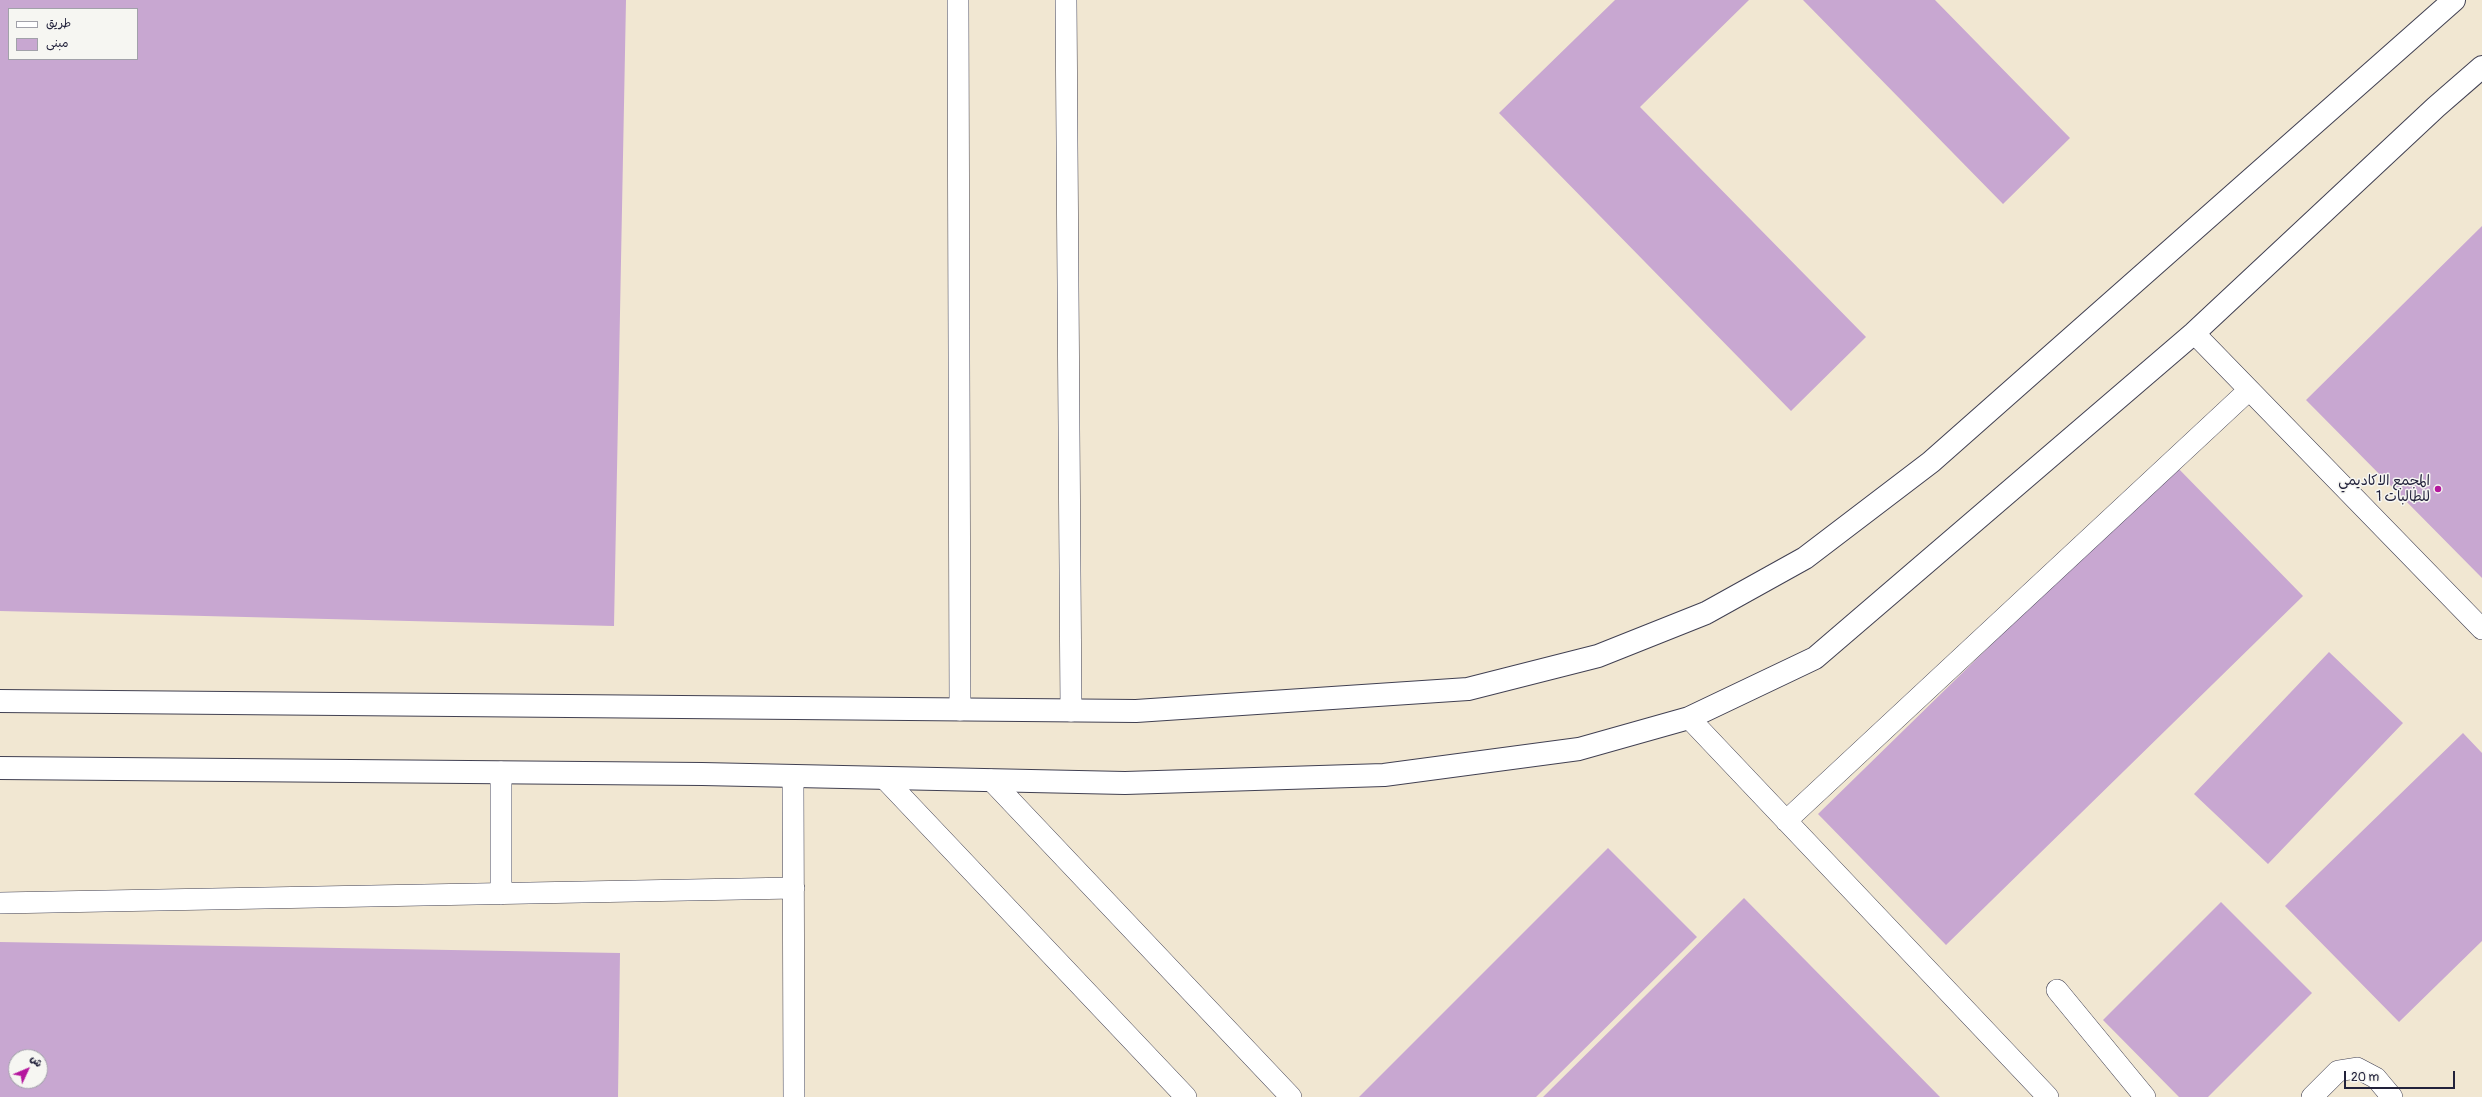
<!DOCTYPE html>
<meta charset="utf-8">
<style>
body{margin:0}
#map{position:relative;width:2482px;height:1097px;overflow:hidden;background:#f1e7d2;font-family:Pangolin,"Playpen Sans Arabic",sans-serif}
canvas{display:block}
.legend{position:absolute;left:8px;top:8px;width:130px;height:52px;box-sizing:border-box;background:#f6f6f2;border:1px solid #a1a1a9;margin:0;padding:5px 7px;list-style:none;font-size:12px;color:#22223b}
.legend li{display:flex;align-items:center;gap:8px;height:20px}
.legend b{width:20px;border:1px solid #a1a1a9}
.north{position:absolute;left:8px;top:1049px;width:40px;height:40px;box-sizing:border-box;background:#f6f6f2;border:1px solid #a1a1a9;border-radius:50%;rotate:46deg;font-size:11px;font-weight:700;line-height:16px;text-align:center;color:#22223b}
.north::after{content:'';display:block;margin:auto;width:14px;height:18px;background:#b5179e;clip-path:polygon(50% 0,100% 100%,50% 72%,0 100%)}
.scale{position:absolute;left:2344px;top:1071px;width:111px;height:18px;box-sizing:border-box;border:2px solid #22223b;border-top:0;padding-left:5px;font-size:12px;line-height:14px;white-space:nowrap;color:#22223b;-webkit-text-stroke:3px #f6f6f2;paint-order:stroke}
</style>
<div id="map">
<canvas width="2482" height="1097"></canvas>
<ul class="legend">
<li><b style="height:5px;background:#fff"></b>طريق</li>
<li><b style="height:11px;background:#c8a7d1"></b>مبنى</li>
</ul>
<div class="north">ش</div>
<div class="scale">20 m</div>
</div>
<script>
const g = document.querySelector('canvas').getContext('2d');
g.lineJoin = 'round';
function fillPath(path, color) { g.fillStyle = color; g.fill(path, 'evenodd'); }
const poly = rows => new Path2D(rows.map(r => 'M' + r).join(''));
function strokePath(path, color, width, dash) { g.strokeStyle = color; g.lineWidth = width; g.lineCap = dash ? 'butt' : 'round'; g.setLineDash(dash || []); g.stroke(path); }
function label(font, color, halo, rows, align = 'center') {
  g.font = font + ' Pangolin,"Playpen Sans Arabic",sans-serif'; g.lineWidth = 3; g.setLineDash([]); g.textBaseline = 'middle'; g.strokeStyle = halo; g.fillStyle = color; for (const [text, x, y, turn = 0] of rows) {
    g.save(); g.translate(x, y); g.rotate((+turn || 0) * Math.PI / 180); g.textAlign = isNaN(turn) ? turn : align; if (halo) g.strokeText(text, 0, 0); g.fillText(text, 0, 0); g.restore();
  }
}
fillPath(poly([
 [0,0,626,0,614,626,0,611],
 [9,9,137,9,137,59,9,59],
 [1615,0,1749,0,1640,107,1866,337,1791,411,1499,113],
 [1803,0,1935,0,2070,138,2003,204],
 [2482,226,2482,578,2306,400],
 [2175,465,2303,596,1946,945,1818,814],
 [2329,652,2403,723,2268,864,2194,794],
 [2463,733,2482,753,2482,941,2399,1022,2285,906],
 [1608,848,1697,937,1536,1097,1359,1097],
 [1744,898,1940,1097,1543,1097],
 [2221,902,2312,993,2208,1097,2179,1097,2103,1020],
 [0,942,620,953,618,1097,0,1097],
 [16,1057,40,1057,40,1081,16,1081]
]), '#c8a7d1');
const service = poly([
 [958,0,960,710],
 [1066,0,1071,711],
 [2194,333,2482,629],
 [1689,718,2048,1097],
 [793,776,794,1097],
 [884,778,1186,1097],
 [991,780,1291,1097],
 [1786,821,2249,390],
 [501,894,501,772],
 [0,903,794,888],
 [2057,990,2145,1097],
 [2312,1097,2338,1071,2357,1068,2376,1078,2392,1097]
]);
const tertiary = poly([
 [0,701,1136,711,1468,689,1598,656,1706,613,1805,558,1931,462,2454,0],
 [0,768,702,774,1125,783,1384,775,1579,749,1689,718,1815,658,2194,333,2436,107,2482,67]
]);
strokePath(service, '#414052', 22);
strokePath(tertiary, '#414052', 24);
strokePath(service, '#fff', 21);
strokePath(tertiary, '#fff', 22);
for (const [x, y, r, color] of [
 [2438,489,4,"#b5179e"]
]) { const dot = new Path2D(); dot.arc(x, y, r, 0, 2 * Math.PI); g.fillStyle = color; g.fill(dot); strokePath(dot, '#f6f6f2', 1.5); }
label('14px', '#22223b', '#f6f6f2', [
 ["المجمع الاكاديمي",2430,481],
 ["1 للطالبات",2430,497]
], 'right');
</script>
